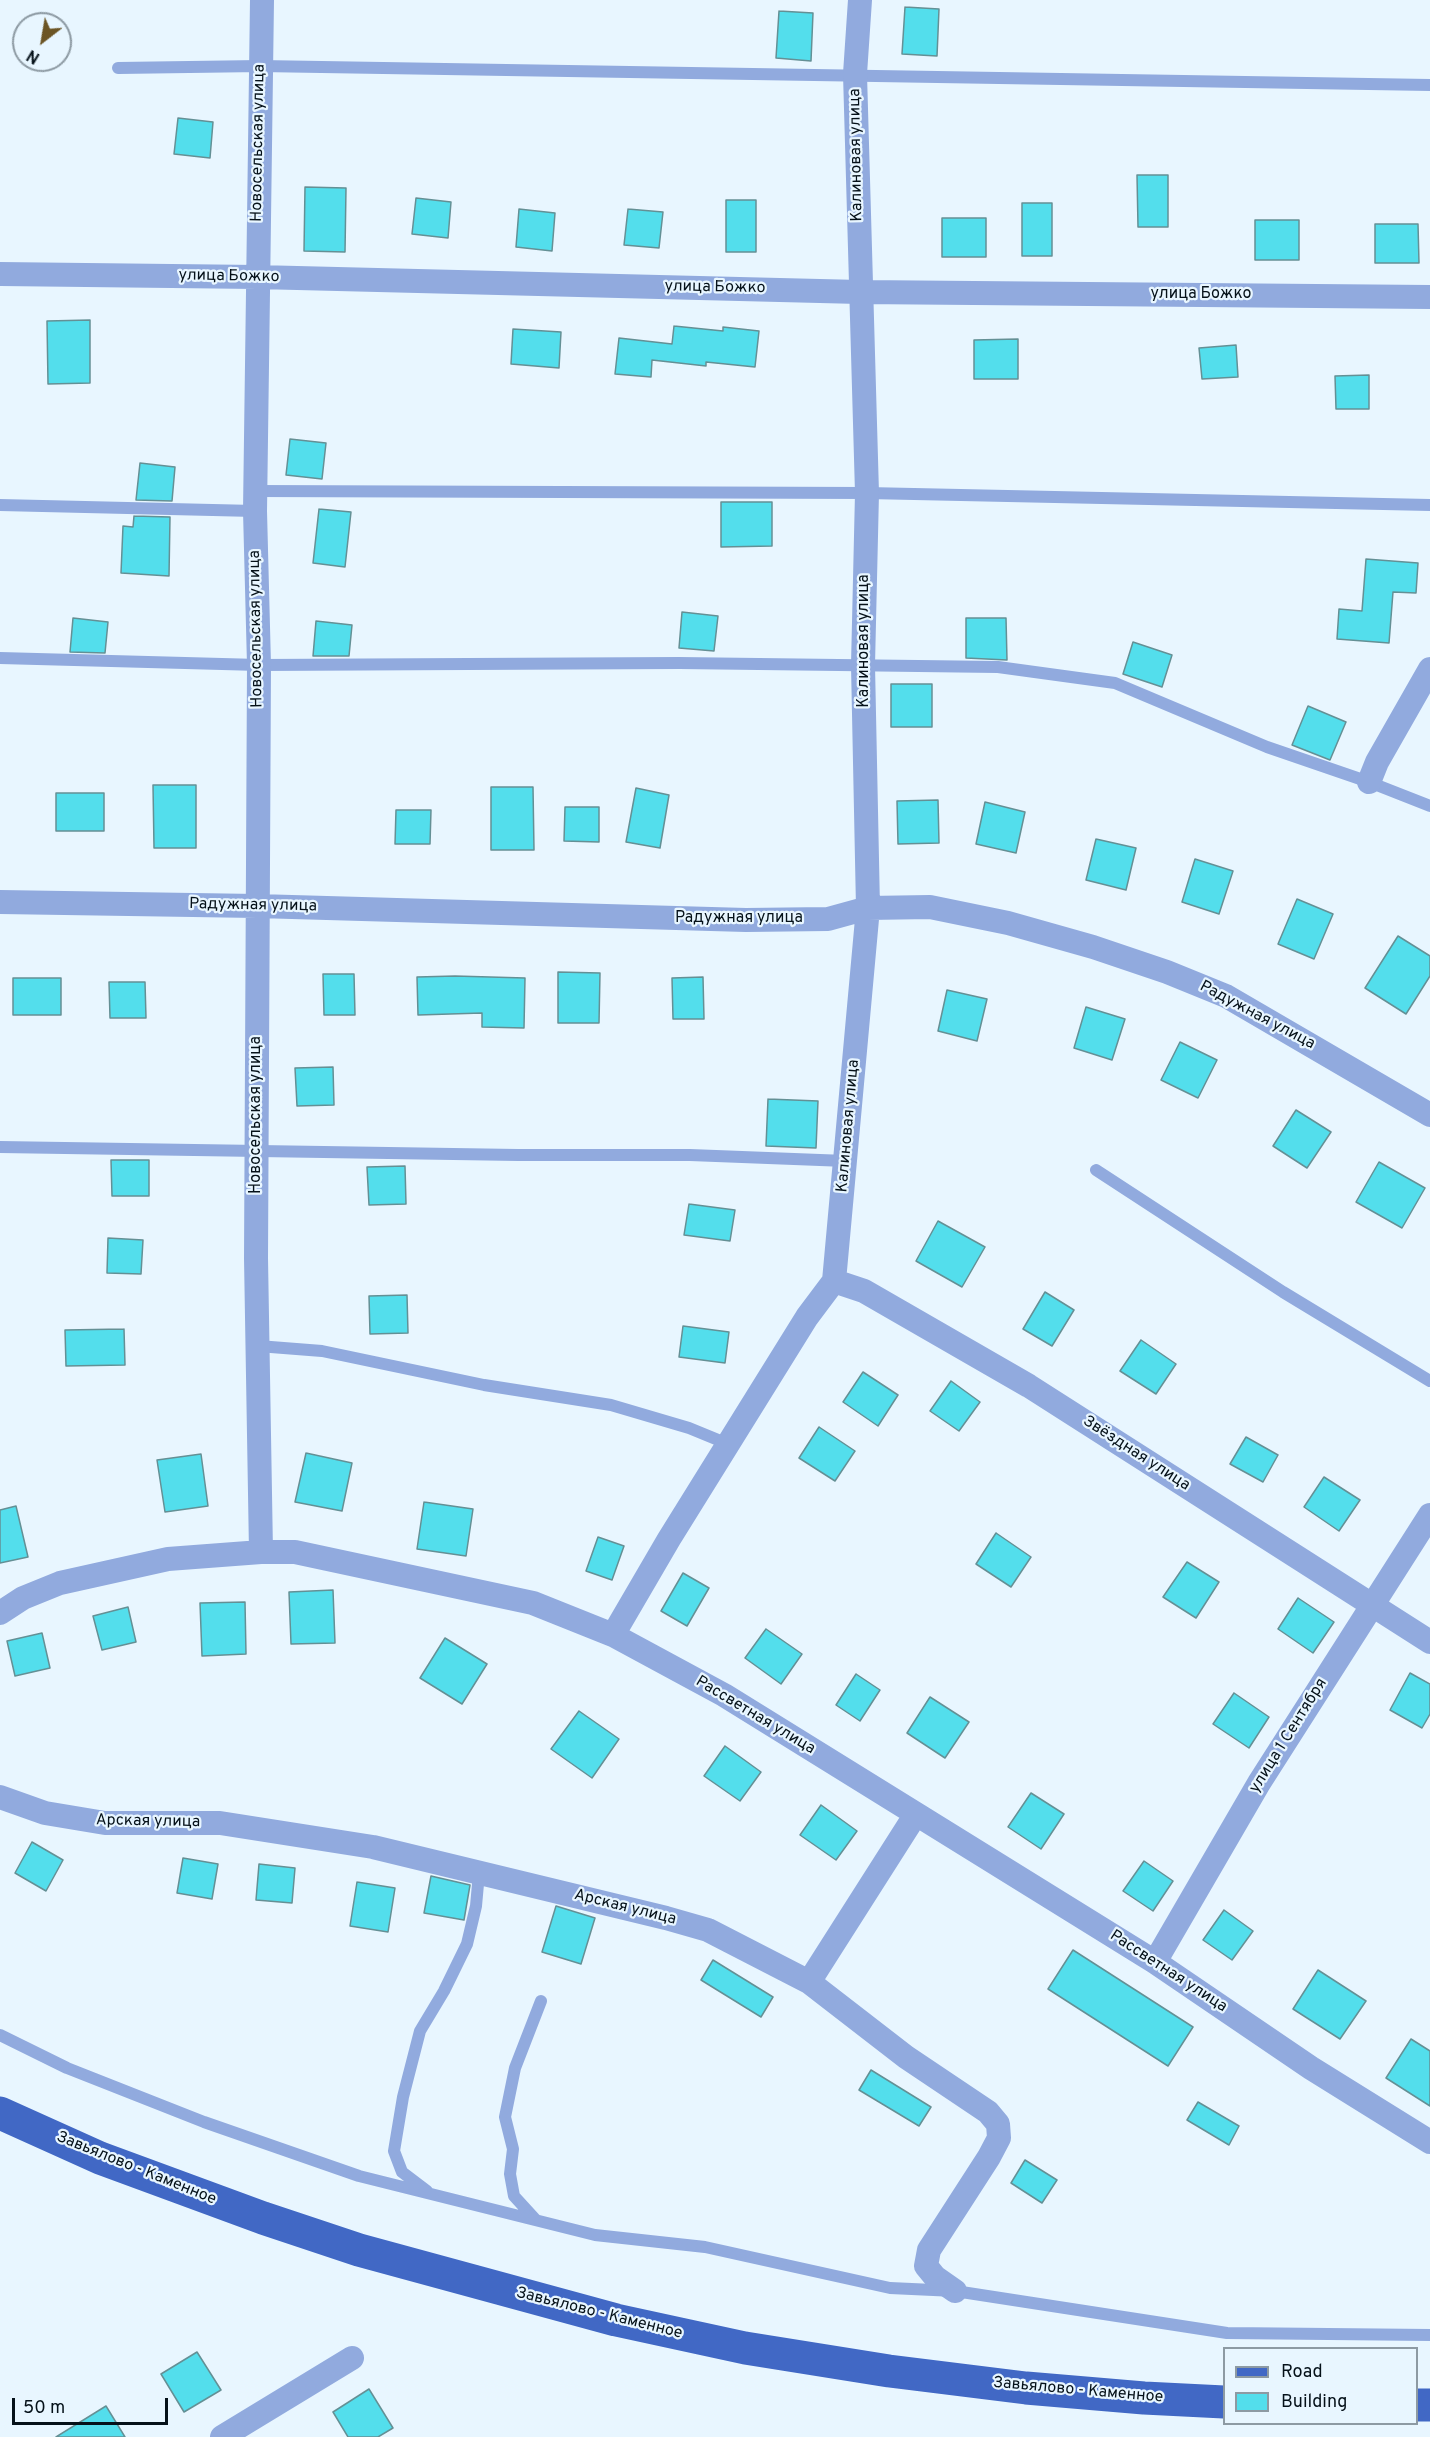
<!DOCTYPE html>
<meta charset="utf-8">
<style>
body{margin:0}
#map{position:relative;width:1430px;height:2437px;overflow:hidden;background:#e8f6ff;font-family:Overpass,sans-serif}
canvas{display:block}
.legend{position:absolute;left:1223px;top:2347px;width:195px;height:78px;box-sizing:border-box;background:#e8f6ff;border:2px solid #8d9aa3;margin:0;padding:8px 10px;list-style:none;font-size:18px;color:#051119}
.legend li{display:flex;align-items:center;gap:12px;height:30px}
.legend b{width:30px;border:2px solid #8d9aa3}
.north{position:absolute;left:12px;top:12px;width:60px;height:60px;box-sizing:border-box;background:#e8f6ff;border:2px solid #8d9aa3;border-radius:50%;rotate:211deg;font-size:16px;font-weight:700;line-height:24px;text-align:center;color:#051119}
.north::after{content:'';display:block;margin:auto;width:21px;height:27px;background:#6c5525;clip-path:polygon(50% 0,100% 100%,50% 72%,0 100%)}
.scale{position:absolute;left:12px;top:2398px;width:156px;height:27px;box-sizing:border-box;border:3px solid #051119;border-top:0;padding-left:8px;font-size:18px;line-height:21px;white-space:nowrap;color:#051119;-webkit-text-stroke:4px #e8f6ff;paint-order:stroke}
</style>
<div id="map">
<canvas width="1430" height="2437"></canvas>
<ul class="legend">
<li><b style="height:8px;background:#4168c5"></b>Road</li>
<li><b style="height:16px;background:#53deec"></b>Building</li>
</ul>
<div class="north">N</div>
<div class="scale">50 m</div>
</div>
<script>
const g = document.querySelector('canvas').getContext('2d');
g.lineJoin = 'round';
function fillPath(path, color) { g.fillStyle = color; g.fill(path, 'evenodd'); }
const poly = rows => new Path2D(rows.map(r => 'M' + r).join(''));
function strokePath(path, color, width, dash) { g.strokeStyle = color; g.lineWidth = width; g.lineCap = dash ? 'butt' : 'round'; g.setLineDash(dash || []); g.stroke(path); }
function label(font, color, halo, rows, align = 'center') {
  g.font = font + ' Overpass,sans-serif'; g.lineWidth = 4.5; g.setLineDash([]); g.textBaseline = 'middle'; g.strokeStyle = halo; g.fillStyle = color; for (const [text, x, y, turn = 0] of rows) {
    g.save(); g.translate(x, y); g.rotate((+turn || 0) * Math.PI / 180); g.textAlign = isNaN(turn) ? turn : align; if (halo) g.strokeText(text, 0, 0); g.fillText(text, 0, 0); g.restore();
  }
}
const building = poly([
 [905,7,939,9,937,56,902,54,905,7],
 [779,11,813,13,811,61,776,58,779,11],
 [178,118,213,122,210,158,174,154,178,118],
 [1137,175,1168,175,1168,227,1138,227,1137,175],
 [305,187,346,188,345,252,304,251,305,187],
 [416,198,451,202,448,238,412,234,416,198],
 [726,200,756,200,756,252,726,252,726,200],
 [1022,203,1052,203,1052,256,1022,256,1022,203],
 [519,209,555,213,552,251,516,247,519,209],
 [628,209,663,212,659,248,624,245,628,209],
 [942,218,986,218,986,257,942,257,942,218],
 [1255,220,1299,220,1299,260,1255,260,1255,220],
 [1375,224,1418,224,1419,263,1375,263,1375,224],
 [90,320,90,383,48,384,47,321,90,320],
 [674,326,723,331,723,327,759,331,755,367,706,362,706,366,652,360,651,377,615,374,619,338,672,344,674,326],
 [513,329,561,332,559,368,511,364,513,329],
 [1018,339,1018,379,974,379,974,340,1018,339],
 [1236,345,1238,377,1202,379,1199,348,1236,345],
 [1369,375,1369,409,1336,409,1335,376,1369,375],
 [290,439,326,443,322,479,286,475,290,439],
 [140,463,175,467,172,501,136,500,140,463],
 [721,502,772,502,772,546,721,547,721,502],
 [319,509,351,512,345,567,313,563,319,509],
 [134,516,170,517,169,576,121,573,123,526,133,527,134,516],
 [1366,559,1418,563,1416,593,1393,592,1389,643,1337,639,1339,609,1362,611,1366,559],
 [682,612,718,616,714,651,679,648,682,612],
 [73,618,108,622,105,653,70,652,73,618],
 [966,618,1006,618,1007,660,966,658,966,618],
 [316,621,352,625,349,656,313,656,316,621],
 [1133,642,1172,655,1162,687,1123,674,1133,642],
 [891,684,932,684,932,727,891,727,891,684],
 [1308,706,1346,722,1330,760,1292,745,1308,706],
 [153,785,196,785,196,848,154,848,153,785],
 [491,787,533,787,534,850,491,850,491,787],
 [636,788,669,795,660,848,626,842,636,788],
 [56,793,104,793,104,831,56,831,56,793],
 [938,800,939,843,898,844,897,801,938,800],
 [985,802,1025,812,1016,853,976,844,985,802],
 [565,807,599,807,599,842,564,841,565,807],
 [396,810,431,810,430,844,395,844,396,810],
 [1096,839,1136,848,1126,890,1086,880,1096,839],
 [1195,859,1233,871,1219,914,1182,902,1195,859],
 [1297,899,1333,914,1314,959,1278,944,1297,899],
 [1398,936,1430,956,1430,976,1406,1014,1365,988,1398,936],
 [558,972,600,973,599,1023,558,1023,558,972],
 [323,974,354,974,355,1015,324,1015,323,974],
 [455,976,525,978,524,1028,482,1027,482,1013,418,1015,417,977,455,976],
 [703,977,704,1019,673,1019,672,978,703,977],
 [13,978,61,978,61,1015,13,1015,13,978],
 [109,982,145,982,146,1018,110,1018,109,982],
 [947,990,987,999,977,1041,938,1031,947,990],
 [1086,1007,1125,1019,1112,1060,1074,1048,1086,1007],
 [1180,1042,1217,1060,1198,1098,1161,1080,1180,1042],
 [333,1067,334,1105,297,1106,295,1068,333,1067],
 [768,1099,818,1101,816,1148,766,1146,768,1099],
 [1296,1110,1331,1132,1307,1168,1273,1146,1296,1110],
 [111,1160,149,1160,149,1196,112,1196,111,1160],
 [1379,1162,1425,1188,1402,1228,1356,1202,1379,1162],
 [405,1166,406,1204,369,1205,367,1167,405,1166],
 [689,1204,735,1210,730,1241,684,1235,689,1204],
 [938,1221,985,1247,962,1287,916,1261,938,1221],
 [108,1238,143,1240,141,1274,107,1273,108,1238],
 [1045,1292,1074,1310,1052,1346,1023,1329,1045,1292],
 [407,1295,408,1333,370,1334,369,1296,407,1295],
 [683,1326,729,1332,725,1363,679,1357,683,1326],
 [124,1329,125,1365,66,1366,65,1330,124,1329],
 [1141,1340,1176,1364,1156,1394,1120,1371,1141,1340],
 [863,1372,898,1395,878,1426,843,1402,863,1372],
 [951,1381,980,1402,959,1431,930,1411,951,1381],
 [819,1427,855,1451,835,1481,799,1458,819,1427],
 [1246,1437,1278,1455,1263,1482,1230,1464,1246,1437],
 [306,1453,352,1463,342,1511,295,1502,306,1453],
 [201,1454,208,1506,165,1512,157,1460,201,1454],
 [1324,1477,1360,1500,1339,1531,1304,1507,1324,1477],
 [424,1502,473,1509,466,1556,417,1549,424,1502],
 [16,1506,28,1557,0,1563,0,1510,16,1506],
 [996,1533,1031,1557,1011,1587,976,1564,996,1533],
 [598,1537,624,1546,612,1580,586,1571,598,1537],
 [1187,1562,1219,1582,1196,1618,1163,1597,1187,1562],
 [683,1573,709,1588,687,1626,661,1611,683,1573],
 [333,1590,335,1643,291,1644,289,1592,333,1590],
 [1298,1598,1334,1622,1313,1653,1278,1629,1298,1598],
 [245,1602,246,1654,202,1656,200,1603,245,1602],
 [128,1607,136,1642,102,1650,93,1616,128,1607],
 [766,1629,802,1654,781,1684,745,1658,766,1629],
 [42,1633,50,1668,15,1676,7,1641,42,1633],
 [445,1638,487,1664,462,1704,420,1678,445,1638],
 [1410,1673,1430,1684,1430,1714,1422,1728,1390,1710,1410,1673],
 [856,1674,880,1690,860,1721,836,1705,856,1674],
 [1234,1693,1269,1717,1249,1748,1213,1724,1234,1693],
 [930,1697,969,1722,945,1758,907,1733,930,1697],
 [579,1711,619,1739,592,1778,551,1749,579,1711],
 [725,1746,761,1772,740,1801,704,1776,725,1746],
 [1031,1793,1064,1814,1041,1849,1008,1827,1031,1793],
 [821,1805,857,1831,836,1860,800,1835,821,1805],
 [32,1842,63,1860,46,1891,15,1873,32,1842],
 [183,1858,218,1864,212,1899,177,1893,183,1858],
 [1144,1861,1173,1881,1153,1911,1123,1891,1144,1861],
 [259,1864,295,1868,292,1903,256,1900,259,1864],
 [431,1876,470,1885,464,1920,424,1913,431,1876],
 [357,1882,395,1888,388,1932,350,1926,357,1882],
 [556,1906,595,1918,581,1964,542,1952,556,1906],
 [1224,1910,1253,1931,1232,1960,1203,1940,1224,1910],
 [1073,1950,1193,2027,1168,2066,1048,1989,1073,1950],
 [713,1960,773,1997,761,2017,701,1980,713,1960],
 [1318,1970,1366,2001,1340,2039,1293,2009,1318,1970],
 [1411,2039,1430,2051,1430,2106,1386,2078,1411,2039],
 [871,2070,931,2107,919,2126,859,2090,871,2070],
 [1198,2102,1239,2126,1229,2145,1187,2120,1198,2102],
 [1025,2160,1057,2180,1042,2203,1011,2183,1025,2160],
 [197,2352,221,2390,184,2412,161,2374,197,2352],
 [369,2389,393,2428,378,2437,348,2437,333,2412,369,2389],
 [106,2406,125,2437,56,2437,106,2406]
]);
fillPath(building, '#53deec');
strokePath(building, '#649095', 1.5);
strokePath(poly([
 [118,68,260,66,1430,85],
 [255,491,867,493,1430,505],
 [0,505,255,511],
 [0,658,259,665,679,663,998,667,1115,683,1267,747,1369,782,1430,806],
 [0,1147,518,1155,690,1155,846,1161],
 [1096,1170,1283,1292,1430,1381],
 [258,1346,322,1351,484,1385,611,1405,689,1428,728,1444],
 [0,2035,67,2068,204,2122,359,2176,595,2235,705,2247,890,2288,955,2291,1227,2333,1430,2335],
 [427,2191,402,2172,394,2151,403,2097,420,2031,444,1991,467,1944,476,1906,479,1873],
 [535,2219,514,2196,510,2174,513,2149,505,2117,515,2068,541,2001]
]), '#91aade', 12);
strokePath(poly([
 [0,274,257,277,860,292,1430,297],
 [1369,782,1377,762,1430,669],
 [0,902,257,906,746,920,828,919,868,908,930,907,1008,923,1093,947,1167,972,1226,996,1430,1115],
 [834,1281,868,908,863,665,867,493,855,74,860,0],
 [834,1281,864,1291,1029,1386,1430,1642],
 [261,1552,256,1258,259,665,255,511,262,0],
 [0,1613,23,1598,60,1583,168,1559,261,1552,295,1552,533,1603,613,1635,724,1695,1155,1962,1311,2068,1430,2142],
 [613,1635,669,1539,807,1317,834,1281],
 [0,1797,45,1813,105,1823,220,1823,373,1847,666,1918,708,1930,809,1982,906,2057,988,2112,998,2124,999,2138,989,2157,929,2250,926,2266,935,2277,955,2291],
 [1155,1962,1259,1783,1430,1515],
 [809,1982,916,1814],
 [222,2437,352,2358]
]), '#91aade', 24);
strokePath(poly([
 [0,2113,100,2158,263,2218,359,2250,616,2320,745,2348,889,2371,1026,2388,1144,2398,1224,2402],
 [1416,2405,1430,2405]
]), '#4168c5', 33);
label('16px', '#051119', '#e8f6ff', [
 ["Новосельская улица",259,143,-89],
 ["Калиновая улица",857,155,-91],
 ["улица Божко",229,277,1],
 ["улица Божко",715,288,1],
 ["улица Божко",1201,295],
 ["Новосельская улица",257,629,-91],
 ["Калиновая улица",865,641,-90],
 ["Радужная улица",253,906,1],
 ["Радужная улица",739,919],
 ["Радужная улица",1257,1016,28],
 ["Новосельская улица",257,1115,-90],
 ["Калиновая улица",849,1126,-85],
 ["Звёздная улица",1136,1454,33],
 ["Рассветная улица",755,1716,31],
 ["улица 1 Сентября",1289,1736,-58],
 ["Арская улица",148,1822,1],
 ["Арская улица",625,1908,14],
 ["Рассветная улица",1168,1972,33],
 ["Завьялово - Каменное",136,2169,22],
 ["Завьялово - Каменное",599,2314,14],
 ["Завьялово - Каменное",1078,2391,5]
]);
</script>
